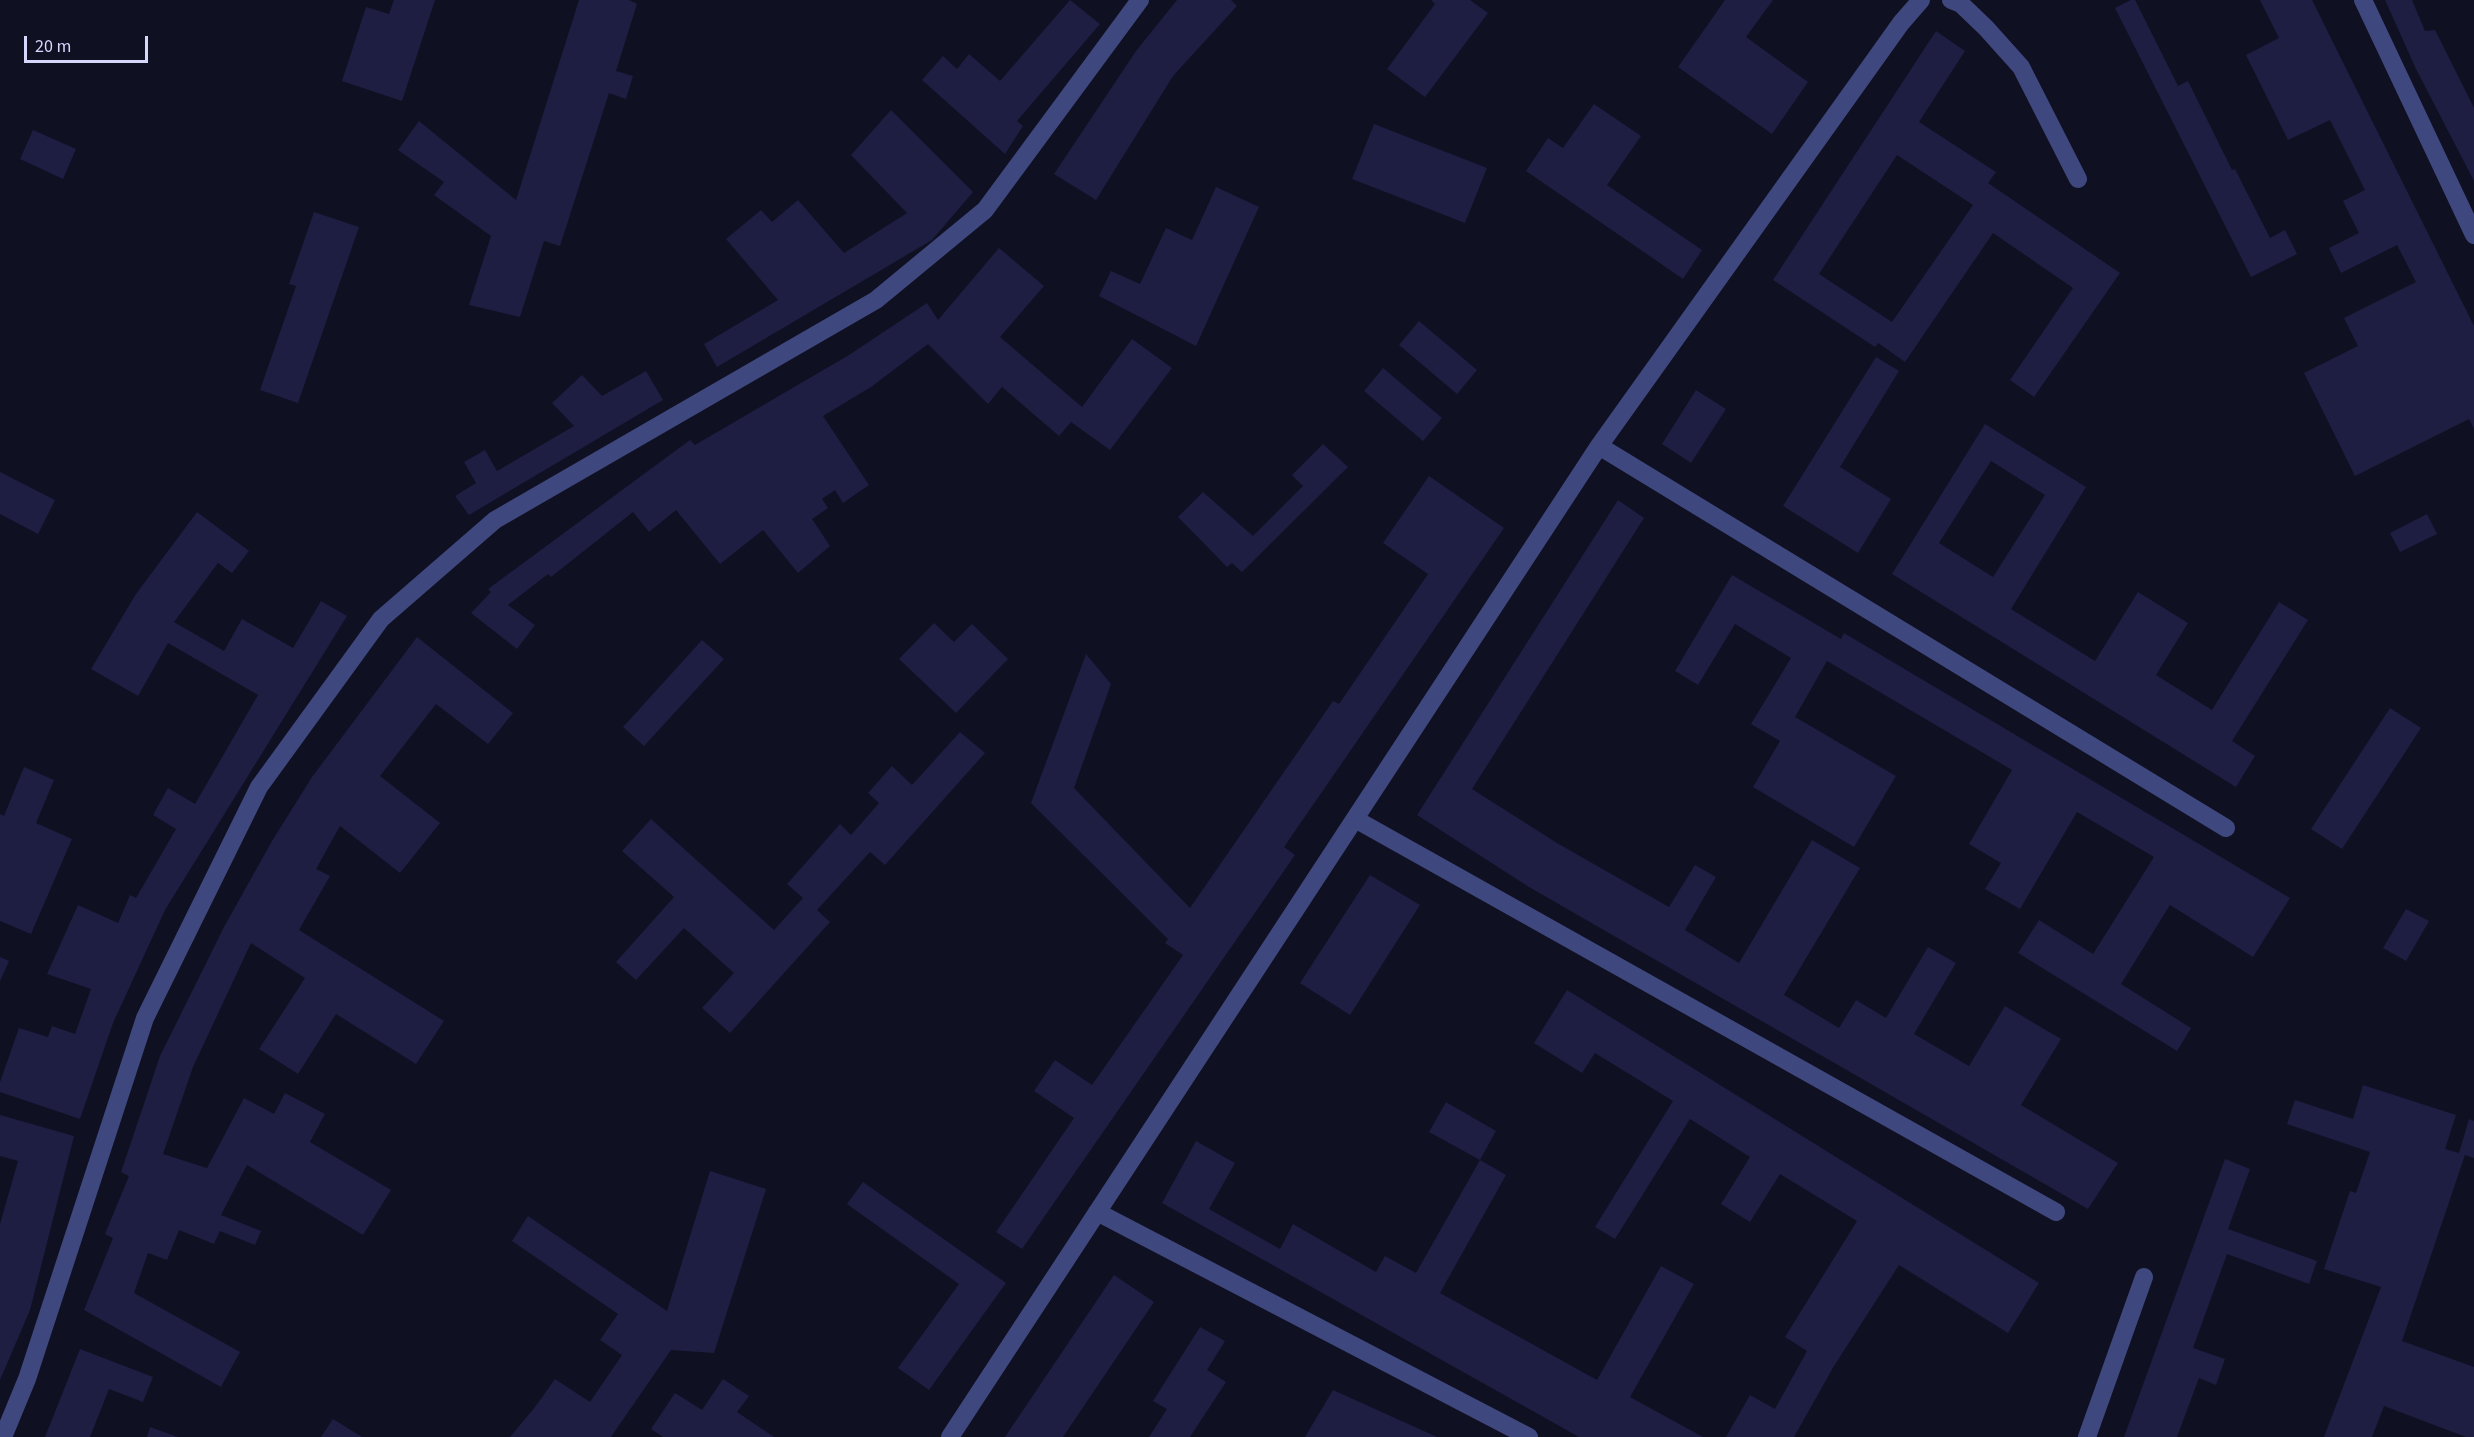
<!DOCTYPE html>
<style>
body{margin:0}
#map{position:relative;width:2474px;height:1437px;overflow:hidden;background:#101023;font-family:"Source Sans 3",sans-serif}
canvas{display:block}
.scale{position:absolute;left:24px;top:36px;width:124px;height:27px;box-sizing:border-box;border:3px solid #d5d7fc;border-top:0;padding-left:8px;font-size:18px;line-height:21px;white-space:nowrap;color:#d5d7fc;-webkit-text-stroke:4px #101023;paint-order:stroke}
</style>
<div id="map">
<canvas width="2474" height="1437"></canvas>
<div class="scale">20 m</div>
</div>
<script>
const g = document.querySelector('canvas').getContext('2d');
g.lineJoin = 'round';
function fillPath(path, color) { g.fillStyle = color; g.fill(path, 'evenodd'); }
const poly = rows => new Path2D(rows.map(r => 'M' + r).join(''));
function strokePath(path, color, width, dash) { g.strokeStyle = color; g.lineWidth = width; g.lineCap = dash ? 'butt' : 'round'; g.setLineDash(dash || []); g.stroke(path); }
fillPath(poly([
 [394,0,435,0,402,101,342,81,366,7,389,14],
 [579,0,629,0,637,4,616,71,633,76,626,99,609,93,560,246,544,241,520,317,469,305,491,236,434,195,444,182,398,150,419,121,516,200],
 [1070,0,1100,24,1017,121,1023,126,1005,154,922,80,943,56,957,69,969,54,1000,81],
 [1177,0,1231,0,1237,6,1173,76,1096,200,1054,174,1136,51],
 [1431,0,1470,0,1488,13,1425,97,1387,69,1435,4],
 [1725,0,1773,0,1746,37,1808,82,1772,134,1678,67],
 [2131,0,2135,0,2178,86,2188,81,2232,170,2235,169,2270,238,2285,230,2297,254,2251,277,2115,8],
 [2260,0,2312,0,2474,326,2474,429,2469,419,2355,476,2304,373,2358,346,2344,318,2416,282,2397,245,2341,273,2329,248,2359,233,2343,201,2365,190,2330,120,2288,140,2246,55,2279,38],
 [2385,0,2412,0,2425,31,2435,30,2474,108,2474,181,2416,69],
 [1936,31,1965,51,1919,122,1996,172,1988,183,2120,273,2034,397,2010,380,2073,288,1993,233,1905,362,1878,343,1875,347,1773,280],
 [1897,155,1973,205,1892,322,1819,274],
 [1594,104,1641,136,1607,185,1702,250,1683,279,1526,171,1548,138,1563,148],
 [891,110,973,192,932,240,717,367,704,344,778,300,726,239,761,210,772,222,798,200,844,253,907,213,851,155],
 [1374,124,1487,168,1465,223,1352,179],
 [33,130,76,149,63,179,20,159],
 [1216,187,1259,207,1196,346,1099,296,1111,271,1140,284,1166,228,1192,240],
 [314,212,359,227,298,403,260,390,296,286,289,284],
 [999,248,1044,286,1000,337,1082,407,1132,339,1172,368,1110,450,1071,422,1059,436,1002,387,988,404,928,344,871,387,823,416,869,485,843,503,835,490,822,499,828,508,812,519,830,546,798,573,763,530,720,564,676,510,649,532,633,512,551,577,548,574,508,605,535,625,517,649,471,613,491,592,488,589,690,440,695,445,849,355,927,303,938,320],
 [1419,321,1477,370,1457,394,1399,345],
 [1876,357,1899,371,1840,467,1891,499,1858,553,1783,506],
 [1383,368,1442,418,1423,441,1364,391],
 [646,371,663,400,469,515,455,496,476,483,464,462,485,450,497,471,574,426,552,403,582,375,602,396],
 [1696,390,1726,409,1691,463,1662,444],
 [1985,424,2086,487,2011,609,2095,661,2138,592,2188,623,2156,675,2212,710,2279,602,2308,620,2232,741,2255,756,2236,787,1892,574],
 [1991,461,2045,495,1993,577,1939,543],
 [1323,444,1348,467,1242,572,1232,563,1227,567,1178,517,1203,492,1253,536,1303,486,1292,475],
 [0,472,55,500,38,534,0,514],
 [1429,476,1504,528,1284,847,1295,855,1022,1249,996,1232,1074,1118,1034,1091,1055,1060,1092,1085,1183,955,1165,943,1168,939,1031,803,1086,654,1111,684,1074,788,1190,908,1333,701,1339,704,1428,574,1383,543],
 [1618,500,1644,518,1472,789,1557,843,1669,907,1695,865,1716,877,1685,930,1739,963,1812,840,1860,868,1784,995,1839,1028,1856,1000,1886,1018,1928,947,1956,963,1914,1034,1969,1066,2005,1006,2061,1039,2021,1105,2118,1163,2088,1209,1529,887,1417,815],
 [197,512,249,551,232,573,218,563,174,622,224,651,242,619,293,648,321,601,347,616,165,910,113,1023,80,1119,0,1092,0,1082,19,1028,48,1037,52,1026,75,1034,91,989,47,974,78,905,118,923,130,895,136,898,176,829,153,815,168,788,195,804,258,695,168,643,138,696,91,669,136,594],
 [2427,514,2437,534,2400,552,2390,533],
 [1732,575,1841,639,1844,633,2290,898,2253,957,2170,905,2121,984,2191,1028,2177,1051,2018,953,2039,920,2093,954,2154,857,2077,812,2020,909,1985,889,2001,863,1969,844,2012,770,1827,661,1795,717,1896,776,1854,847,1753,787,1780,741,1751,724,1791,658,1735,624,1698,685,1675,671],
 [934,623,954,642,972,624,1008,659,956,713,899,659],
 [417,637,513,713,488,744,436,704,380,776,440,823,400,873,340,826,316,869,330,876,299,930,444,1021,416,1064,336,1014,298,1074,259,1049,305,978,251,943,193,1067,163,1154,207,1168,244,1098,274,1114,285,1093,325,1114,310,1142,391,1190,363,1235,247,1165,221,1215,261,1231,255,1245,220,1231,214,1244,179,1230,167,1260,148,1253,134,1293,240,1352,221,1387,84,1310,113,1238,105,1234,129,1176,121,1172,160,1056,224,927,272,841,312,777],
 [702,640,724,659,644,746,623,727],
 [2390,708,2421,728,2342,849,2311,829],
 [960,732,985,753,885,865,870,852,817,910,830,922,730,1033,702,1008,734,973,684,928,636,980,616,962,674,897,622,851,651,819,774,930,803,898,787,884,840,824,851,835,879,803,868,793,892,766,912,785],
 [24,767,54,780,36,823,72,839,31,934,0,921,0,814,4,816],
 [1370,875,1420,905,1350,1015,1300,983],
 [2406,909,2429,921,2406,961,2383,948],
 [0,957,9,961,0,981],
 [1567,990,2039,1283,2008,1333,1899,1265,1834,1366,1794,1437,1726,1437,1750,1395,1775,1409,1807,1351,1785,1337,1857,1221,1780,1174,1750,1222,1721,1204,1750,1157,1690,1119,1615,1239,1595,1227,1673,1101,1595,1053,1582,1073,1534,1043],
 [2363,1085,2456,1115,2445,1149,2459,1153,2469,1119,2474,1121,2474,1158,2465,1155,2402,1341,2474,1367,2474,1437,2466,1437,2384,1406,2372,1437,2324,1437,2381,1287,2324,1269,2350,1191,2356,1193,2370,1152,2287,1124,2295,1100,2353,1119],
 [1446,1102,1496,1131,1480,1160,1429,1132],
 [0,1115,74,1136,30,1310,0,1380,0,1224,18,1161,0,1156],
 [1196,1141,1235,1163,1209,1209,1280,1249,1293,1224,1376,1272,1385,1256,1416,1273,1480,1160,1506,1175,1440,1293,1597,1380,1661,1266,1694,1284,1630,1397,1703,1437,1579,1437,1162,1203],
 [2225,1159,2250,1169,2228,1229,2317,1261,2309,1284,2227,1254,2193,1348,2225,1359,2216,1385,2199,1378,2177,1437,2124,1437],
 [710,1171,766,1189,714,1353,671,1350,611,1437,510,1437,535,1407,555,1379,590,1402,622,1355,600,1340,618,1314,512,1241,528,1216,667,1311],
 [863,1182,1006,1283,929,1390,898,1368,959,1284,847,1204],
 [1114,1275,1154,1302,1063,1437,1005,1437],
 [1200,1327,1225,1341,1207,1370,1226,1382,1190,1437,1149,1437,1167,1409,1153,1401],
 [80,1349,153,1377,143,1402,109,1389,90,1437,45,1437],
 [723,1379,749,1396,737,1412,774,1437,663,1437,651,1429,675,1393,702,1410],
 [1333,1390,1437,1437,1305,1437],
 [333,1419,362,1437,321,1437],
 [150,1427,178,1437,147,1437]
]), '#1e1d42');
strokePath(poly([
 [1951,0,1961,4,1986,28,2021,67,2078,179],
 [2363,0,2474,235],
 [1599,446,1901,23,1921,0],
 [1355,819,2056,1212],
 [1097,1212,1529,1437],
 [3,1437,27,1379,145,1018,259,787,381,619,495,520,876,300,985,210,1140,0],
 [950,1437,1599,446,2226,828],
 [2087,1437,2144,1277]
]), '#3f487e', 18);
</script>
